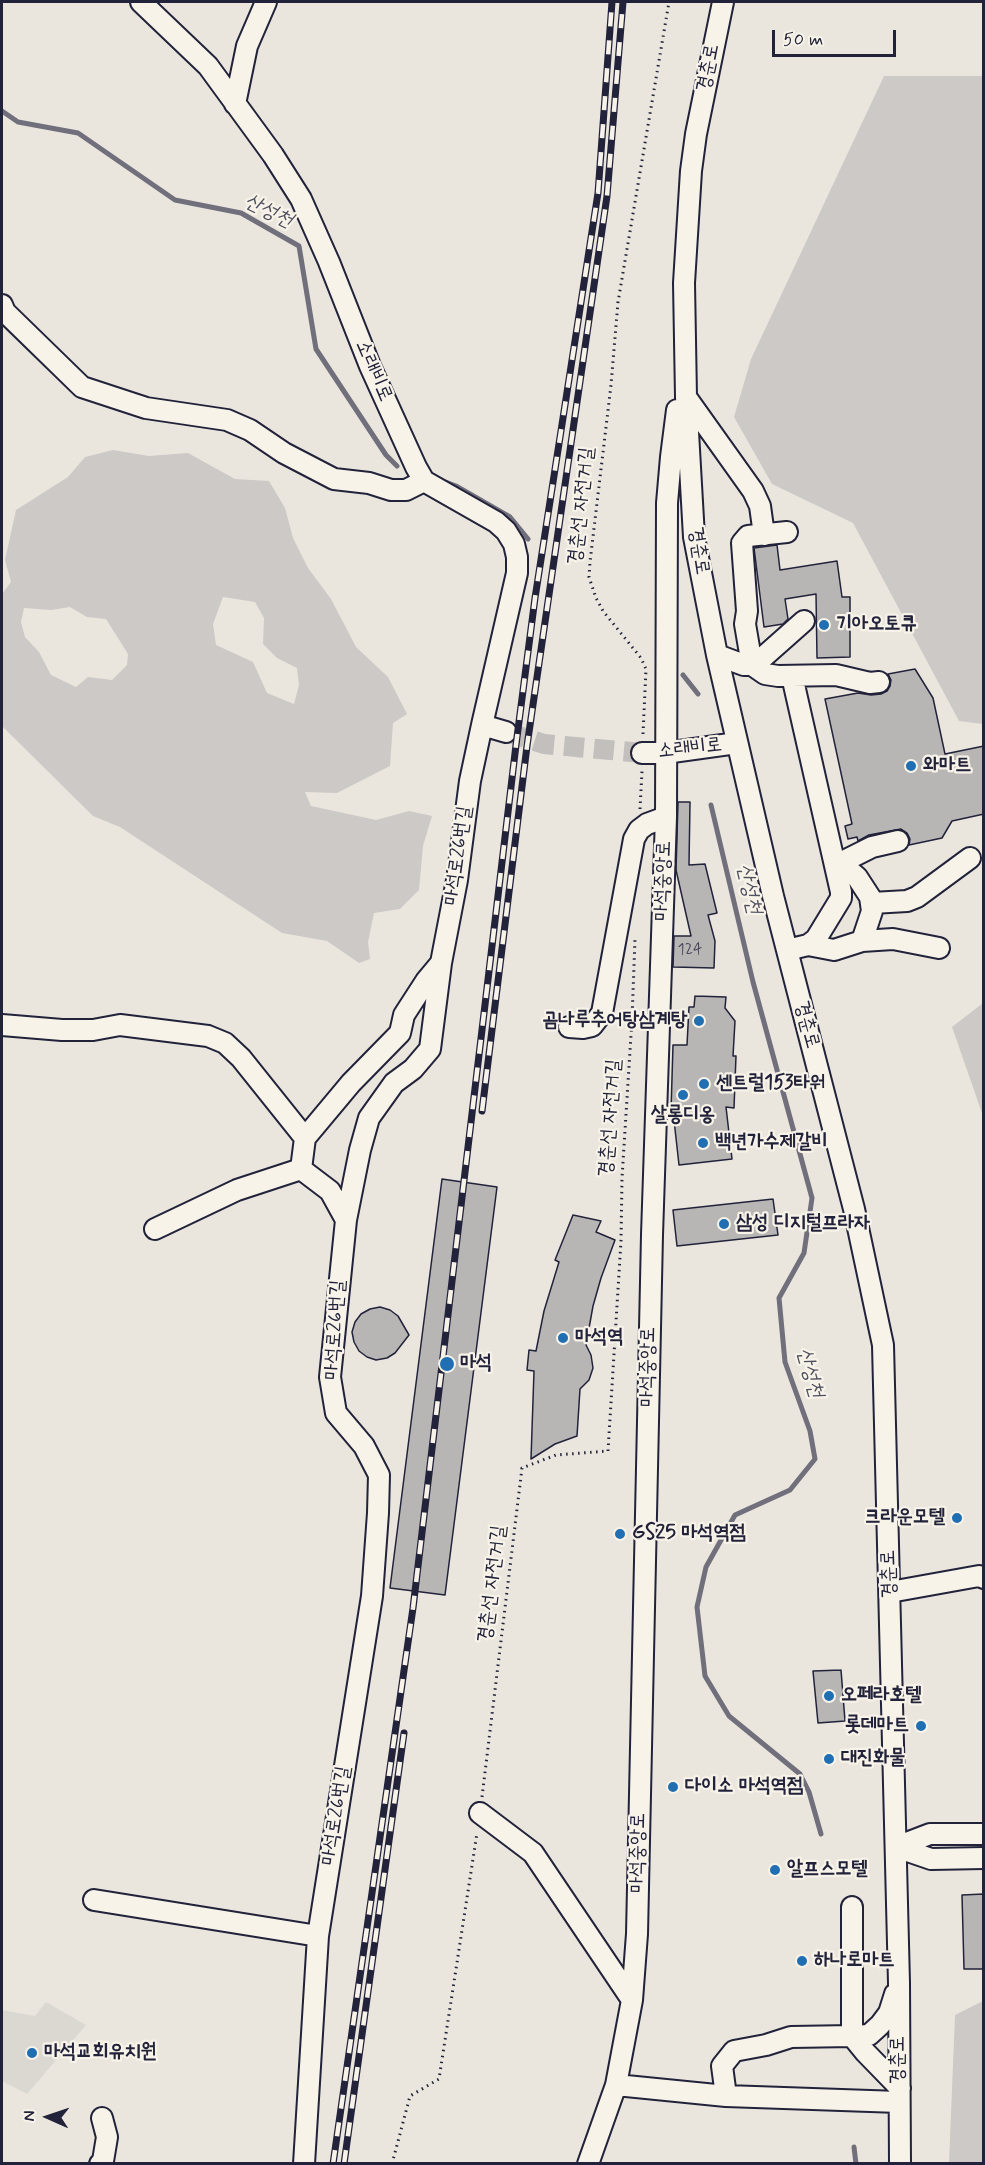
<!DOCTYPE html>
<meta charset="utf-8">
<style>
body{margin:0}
#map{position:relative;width:985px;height:2165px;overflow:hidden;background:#eae6de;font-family:Mynerve,sans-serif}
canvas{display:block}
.frame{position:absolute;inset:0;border:3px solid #22223b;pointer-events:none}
.north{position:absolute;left:18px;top:2087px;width:60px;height:60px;-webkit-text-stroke:4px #f7f3e8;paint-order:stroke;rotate:273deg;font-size:16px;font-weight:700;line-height:24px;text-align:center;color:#22223b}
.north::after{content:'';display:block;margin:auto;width:21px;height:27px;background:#22223b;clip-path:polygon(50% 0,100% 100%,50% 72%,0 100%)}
.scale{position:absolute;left:772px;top:30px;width:124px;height:27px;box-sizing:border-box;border:3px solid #22223b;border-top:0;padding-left:8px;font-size:18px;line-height:21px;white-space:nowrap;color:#22223b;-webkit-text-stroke:4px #f7f3e8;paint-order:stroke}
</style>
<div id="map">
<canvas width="985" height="2165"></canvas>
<div class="frame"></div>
<div class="north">N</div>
<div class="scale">50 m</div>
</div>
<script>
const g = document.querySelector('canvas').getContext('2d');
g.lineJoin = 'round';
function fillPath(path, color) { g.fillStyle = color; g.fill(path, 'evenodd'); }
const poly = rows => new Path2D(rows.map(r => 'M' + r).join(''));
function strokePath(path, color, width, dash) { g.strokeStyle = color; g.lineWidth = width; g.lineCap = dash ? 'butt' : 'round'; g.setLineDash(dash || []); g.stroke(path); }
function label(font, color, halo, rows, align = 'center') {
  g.font = font + ' Mynerve,"Poor Story",sans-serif'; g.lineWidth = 4.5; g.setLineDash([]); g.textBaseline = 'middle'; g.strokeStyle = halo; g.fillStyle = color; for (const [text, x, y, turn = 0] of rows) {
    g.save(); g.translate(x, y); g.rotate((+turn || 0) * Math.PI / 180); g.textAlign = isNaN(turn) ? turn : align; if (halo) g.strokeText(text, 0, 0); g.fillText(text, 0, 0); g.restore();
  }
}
fillPath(poly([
 [46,2002,86,2025,27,2094,2,2081,2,2010,35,2016]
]), '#dbd8d2');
fillPath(poly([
 [884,76,983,76,983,724,959,721,853,523,772,484,734,417,751,359],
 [113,450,149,456,188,453,235,479,269,481,285,508,293,538,308,568,331,599,356,647,388,677,407,714,393,723,390,766,337,793,305,792,311,806,376,820,409,811,432,816,423,846,419,890,400,909,374,913,368,942,370,959,359,963,327,941,282,933,120,827,93,816,2,726,2,594,11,582,5,560,16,510,68,477,85,457],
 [223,597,255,602,264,618,263,644,277,658,297,668,299,685,294,704,267,693,253,662,216,645,213,624],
 [70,607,87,617,106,619,128,654,127,665,112,680,88,677,76,687,51,675,39,652,25,637,21,622,24,608,51,610],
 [983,1003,983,1116,952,1027],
 [983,2001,983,2163,949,2163,955,2015]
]), '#cdc9c6');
strokePath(poly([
 [2,111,18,122,78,133,175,200,241,213,299,246,316,349,386,455,397,466],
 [440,480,456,486,510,517,528,539],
 [683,675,698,694],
 [711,805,753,982,812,1198,804,1253,779,1298,785,1362,810,1431,815,1459,790,1490,735,1515,706,1567,697,1607,705,1676,729,1716,800,1774,809,1792,821,1834],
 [854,2147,856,2164]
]), '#716f7b', 5);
const building = poly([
 [777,545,780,570,837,561,842,597,850,597,850,657,817,658,816,594,785,599,788,619,783,624,764,627,754,548,777,545],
 [915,669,933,698,945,754,984,746,984,814,952,821,942,838,909,845,910,839,907,833,901,829,869,835,858,841,857,837,848,839,845,826,852,824,825,699,858,693,871,695,881,694,887,691,890,686,891,680,888,674,915,669],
 [678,802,690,802,689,865,705,864,717,913,708,915,715,941,714,968,673,967,674,936,691,936,676,870,678,802],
 [695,996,726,997,725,1008,735,1021,733,1056,736,1056,734,1108,726,1107,732,1159,679,1165,673,1111,671,1111,673,1045,687,1045,689,1007,694,1007,695,996],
 [442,1179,497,1187,445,1595,390,1588,442,1179],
 [773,1199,778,1235,677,1246,673,1210,773,1199],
 [573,1215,601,1221,596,1232,615,1240,601,1278,593,1306,586,1345,591,1355,593,1368,589,1380,580,1389,577,1436,555,1444,531,1459,534,1371,527,1370,529,1350,536,1351,544,1311,559,1262,555,1260,573,1215],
 [380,1307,390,1310,398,1316,409,1335,395,1353,387,1358,376,1360,367,1357,359,1351,354,1342,352,1332,355,1322,361,1314,370,1309,380,1307],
 [841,1670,845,1721,818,1723,813,1671,841,1670],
 [984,1894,984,1969,964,1969,962,1895,984,1894]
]);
fillPath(building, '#b8b6b5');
strokePath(building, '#22223b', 1.5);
strokePath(poly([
 [506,732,544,744,642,753]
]), '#c2bfbd', 20, [20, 10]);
const minor = poly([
 [141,2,208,66,273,155,301,199,329,262,370,366,416,467,424,481,496,522,506,531,514,544,517,557,517,573,482,725,506,732],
 [723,2,696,134,691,171,684,283,686,397,694,537,717,655,773,896,854,1209,883,1345,899,1983,900,2164],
 [235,104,247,46,266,2],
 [2,305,5,312,82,387,146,408,227,420,250,430,284,453,334,479,369,483,391,490,406,490,424,481],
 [686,397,753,491,760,506,764,535],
 [787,532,748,536,742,543,747,611,745,624,752,665,765,674,778,676,836,675,870,683,879,682],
 [717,655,744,665,752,665,760,660,804,621],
 [642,753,665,753,737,743],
 [836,865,850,871,857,877,870,897,872,911,862,941],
 [836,865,872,847,898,841],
 [872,903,907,901,917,897,970,858],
 [808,945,834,950,862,941,893,939,939,948],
 [787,950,808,945,816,939,841,898,841,892,792,676],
 [2,1025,62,1030,93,1030,120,1025,208,1036,225,1043,241,1058,305,1138],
 [569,1027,583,1028,592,1026,602,1013,634,839,639,830,647,824,666,817],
 [346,1220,330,1191,301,1169,305,1138,351,1083,400,1033,404,1015,426,981,441,963],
 [155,1229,237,1190,301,1169],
 [890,1592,979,1576,984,1578],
 [480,1813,533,1853,632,2000],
 [896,1847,930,1834,984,1834],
 [896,1847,931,1859,984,1858],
 [94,1900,318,1936],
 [852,2036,869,2035,880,2025,889,2013,895,1994],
 [852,2036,865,2052,900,2088],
 [616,2085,726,2096,899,2102],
 [726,2096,722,2066,734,2051,766,2045,791,2037,852,2036,852,1907],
 [100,2164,103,2161,107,2137,102,2118],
 [304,2164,318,1936,372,1596,378,1513,379,1475,364,1446,336,1413,330,1377,346,1220,360,1150,369,1118,394,1083,413,1069,430,1049,441,963,457,880,470,781,482,725],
 [588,2164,616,2085,632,2000,637,1934,652,1235,666,817,667,503,671,457,677,410]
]);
strokePath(minor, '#22223b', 24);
strokePath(poly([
 [643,734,646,669,641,658,603,611,596,598,589,577,590,562,611,385,618,302,669,2],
 [640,809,642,771],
 [482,1797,522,1468,556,1455,608,1451,621,1241,622,1178,632,1019,635,939],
 [392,2164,410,2096,439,2079,477,1833]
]), '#22223b', 3, [1.5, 4.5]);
strokePath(minor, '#f7f3e8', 20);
const rail = poly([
 [482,1111,527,746,607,196,623,2],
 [333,2164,413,1608,516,745,535,598,598,193,612,2],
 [344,2164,404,1733]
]);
strokePath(rail, '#22223b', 7);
strokePath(rail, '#f7f3e8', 4.5, [14]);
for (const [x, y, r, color] of [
 [824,625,6,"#1f6fb2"],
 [911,766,6,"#1f6fb2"],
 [699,1021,6,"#1f6fb2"],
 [704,1084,6,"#1f6fb2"],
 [683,1095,6,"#1f6fb2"],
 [703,1143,6,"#1f6fb2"],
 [724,1224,6,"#1f6fb2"],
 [563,1338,6,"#1f6fb2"],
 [447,1364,8,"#1f6fb2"],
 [957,1518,6,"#1f6fb2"],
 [620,1534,6,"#1f6fb2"],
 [829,1696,6,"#1f6fb2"],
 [921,1726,6,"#1f6fb2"],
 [829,1759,6,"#1f6fb2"],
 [673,1787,6,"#1f6fb2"],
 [775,1870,6,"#1f6fb2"],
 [802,1961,6,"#1f6fb2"],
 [32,2053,6,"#1f6fb2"]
]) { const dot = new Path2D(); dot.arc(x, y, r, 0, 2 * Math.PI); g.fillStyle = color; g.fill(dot); strokePath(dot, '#f7f3e8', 2); }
label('16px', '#48475a', null, [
 ["124",690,951]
]);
label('20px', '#22223b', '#f7f3e8', [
 ["경춘로",709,68,-79],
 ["소래비로",373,371,67],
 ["경춘선 자전거길",582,506,-84],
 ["경춘로",698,551,81],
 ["소래비로",690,749,-6],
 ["마석로26번길",459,856,-82],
 ["마석중앙로",664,881,-88],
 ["경춘로",806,1025,75],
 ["경춘선 자전거길",611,1118,-86],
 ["마석로26번길",336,1330,-86],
 ["마석중앙로",649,1367,-89],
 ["경춘로",890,1574,-92],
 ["경춘선 자전거길",493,1584,-83],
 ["마석로26번길",337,1816,-81],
 ["마석중앙로",639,1853,-89],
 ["경춘로",899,2060,-90]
]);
label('bold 20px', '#22223b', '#f7f3e8', [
 ["기아오토큐",836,625],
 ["와마트",923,766],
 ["곰나루추어탕삼계탕",687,1021,"right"],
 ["센트럴153타워",716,1084],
 ["살롱디옹",683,1116,"center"],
 ["백년가수제갈비",715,1143],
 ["삼성 디지털프라자",736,1224],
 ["마석역",575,1338],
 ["마석",460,1364],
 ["크라운모텔",945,1518,"right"],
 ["GS25 마석역점",632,1534],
 ["오페라호텔",841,1696],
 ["롯데마트",909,1726,"right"],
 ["대진화물",841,1759],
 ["다이소 마석역점",685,1787],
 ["알프스모텔",787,1870],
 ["하나로마트",814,1961],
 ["마석교회유치원",44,2053]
], 'left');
label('italic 21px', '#504f60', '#f7f3e8', [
 ["산성천",268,212,26],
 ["산성천",748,889,77],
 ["산성천",809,1373,74]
]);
</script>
